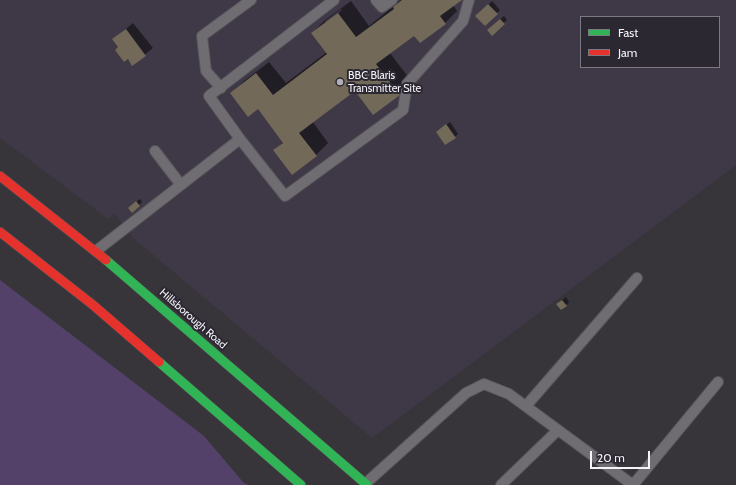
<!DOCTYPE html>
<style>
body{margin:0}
#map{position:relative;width:736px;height:485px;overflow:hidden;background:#37353a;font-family:Cabin,sans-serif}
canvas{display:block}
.legend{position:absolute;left:580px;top:16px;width:140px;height:52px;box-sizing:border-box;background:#2c2832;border:1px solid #7c7982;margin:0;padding:5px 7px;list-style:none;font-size:12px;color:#f5f2f9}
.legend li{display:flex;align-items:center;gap:8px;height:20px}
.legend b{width:20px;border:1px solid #7c7982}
.scale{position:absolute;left:590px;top:451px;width:60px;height:18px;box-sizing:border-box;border:2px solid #f5f2f9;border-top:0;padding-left:5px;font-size:12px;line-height:14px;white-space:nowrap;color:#f5f2f9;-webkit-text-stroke:3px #2c2832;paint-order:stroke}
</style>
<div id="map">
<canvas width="736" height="485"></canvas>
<ul class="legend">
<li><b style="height:5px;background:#30b455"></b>Fast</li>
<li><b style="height:5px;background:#e5322d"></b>Jam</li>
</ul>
<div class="scale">20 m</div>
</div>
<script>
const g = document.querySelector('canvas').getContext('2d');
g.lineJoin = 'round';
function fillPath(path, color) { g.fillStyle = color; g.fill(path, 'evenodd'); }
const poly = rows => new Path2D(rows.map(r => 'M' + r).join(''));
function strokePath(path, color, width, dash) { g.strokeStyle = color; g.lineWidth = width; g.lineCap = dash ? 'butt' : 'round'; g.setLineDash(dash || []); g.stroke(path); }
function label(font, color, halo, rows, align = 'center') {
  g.font = font + ' Cabin,sans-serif'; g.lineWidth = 4; g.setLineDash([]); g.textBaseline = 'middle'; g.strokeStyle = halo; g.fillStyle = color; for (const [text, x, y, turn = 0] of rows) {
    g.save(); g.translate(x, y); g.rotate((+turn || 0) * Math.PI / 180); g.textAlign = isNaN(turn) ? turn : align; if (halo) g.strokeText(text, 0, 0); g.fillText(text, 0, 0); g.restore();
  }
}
fillPath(poly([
 [0,0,736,0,736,165,372,438,133,238,115,214,108,219,0,138],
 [581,17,719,17,719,67,581,67]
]), '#3e3847');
fillPath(poly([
 [0,280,204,436,243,482,248,485,0,485]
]), '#54416a');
fillPath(poly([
 [401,0,460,0,453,5,457,11,445,23,414,35,390,53,412,82,399,94,355,90,313,122,328,143,316,155,275,151,283,142,258,108,232,93,244,81,269,62,286,83,327,52,312,33,325,20,351,1,369,26],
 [341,9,342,10,325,24,325,21],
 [492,1,500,10,485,25,477,16],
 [504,16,507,20,492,34,488,30],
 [133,23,153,48,133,64,114,39],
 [450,122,458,134,455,137,437,132],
 [140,199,142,202,139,205,132,205],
 [566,297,569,302,566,305,557,304]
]), '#0007');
fillPath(poly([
 [402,0,462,0,440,16,446,24,420,43,414,36,376,64,400,95,373,115,355,91,299,133,317,156,292,175,273,150,283,143,258,109,248,117,230,93,256,73,273,95,327,54,311,33,338,13,356,37,394,9,393,7],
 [488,4,498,14,485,26,475,16],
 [500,19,505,24,492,36,487,30],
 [126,29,146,56,132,66,128,59,124,62,115,50,118,47,112,39],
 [446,124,456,138,445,145,436,132],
 [136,201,140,206,132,213,128,208],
 [562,300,567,306,561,310,556,304]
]), '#726959');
const lane = poly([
 [334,0,209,96,240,139,285,196,403,110,407,84,463,21,469,0],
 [376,0,382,7,392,0],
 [221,88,206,71,202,36,251,0],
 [155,151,181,185],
 [96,251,240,139],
 [526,406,637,278],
 [365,484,466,393,484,384,509,394,633,485,718,382],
 [501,485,558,430]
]);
const fast = poly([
 [106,260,367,485],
 [159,362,301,485]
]);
const jam = poly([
 [0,176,106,260],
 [0,232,93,305,159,362]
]);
strokePath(lane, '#565459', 12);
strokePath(fast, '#565459', 10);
strokePath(jam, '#565459', 10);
strokePath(lane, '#6f6d72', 10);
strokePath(fast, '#30b455', 9);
strokePath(jam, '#e5322d', 9);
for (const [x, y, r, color] of [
 [340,82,4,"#b2b0b6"]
]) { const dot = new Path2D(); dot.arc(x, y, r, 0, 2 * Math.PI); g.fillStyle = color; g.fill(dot); strokePath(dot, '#2c2832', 1.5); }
label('11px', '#f5f2f9', '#2c2832', [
 ["BBC Blaris",348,76],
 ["Transmitter Site",348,89]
], 'left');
label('11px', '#f5f2f9', '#2c2832', [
 ["Hillsborough Road",193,319,41]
]);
</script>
